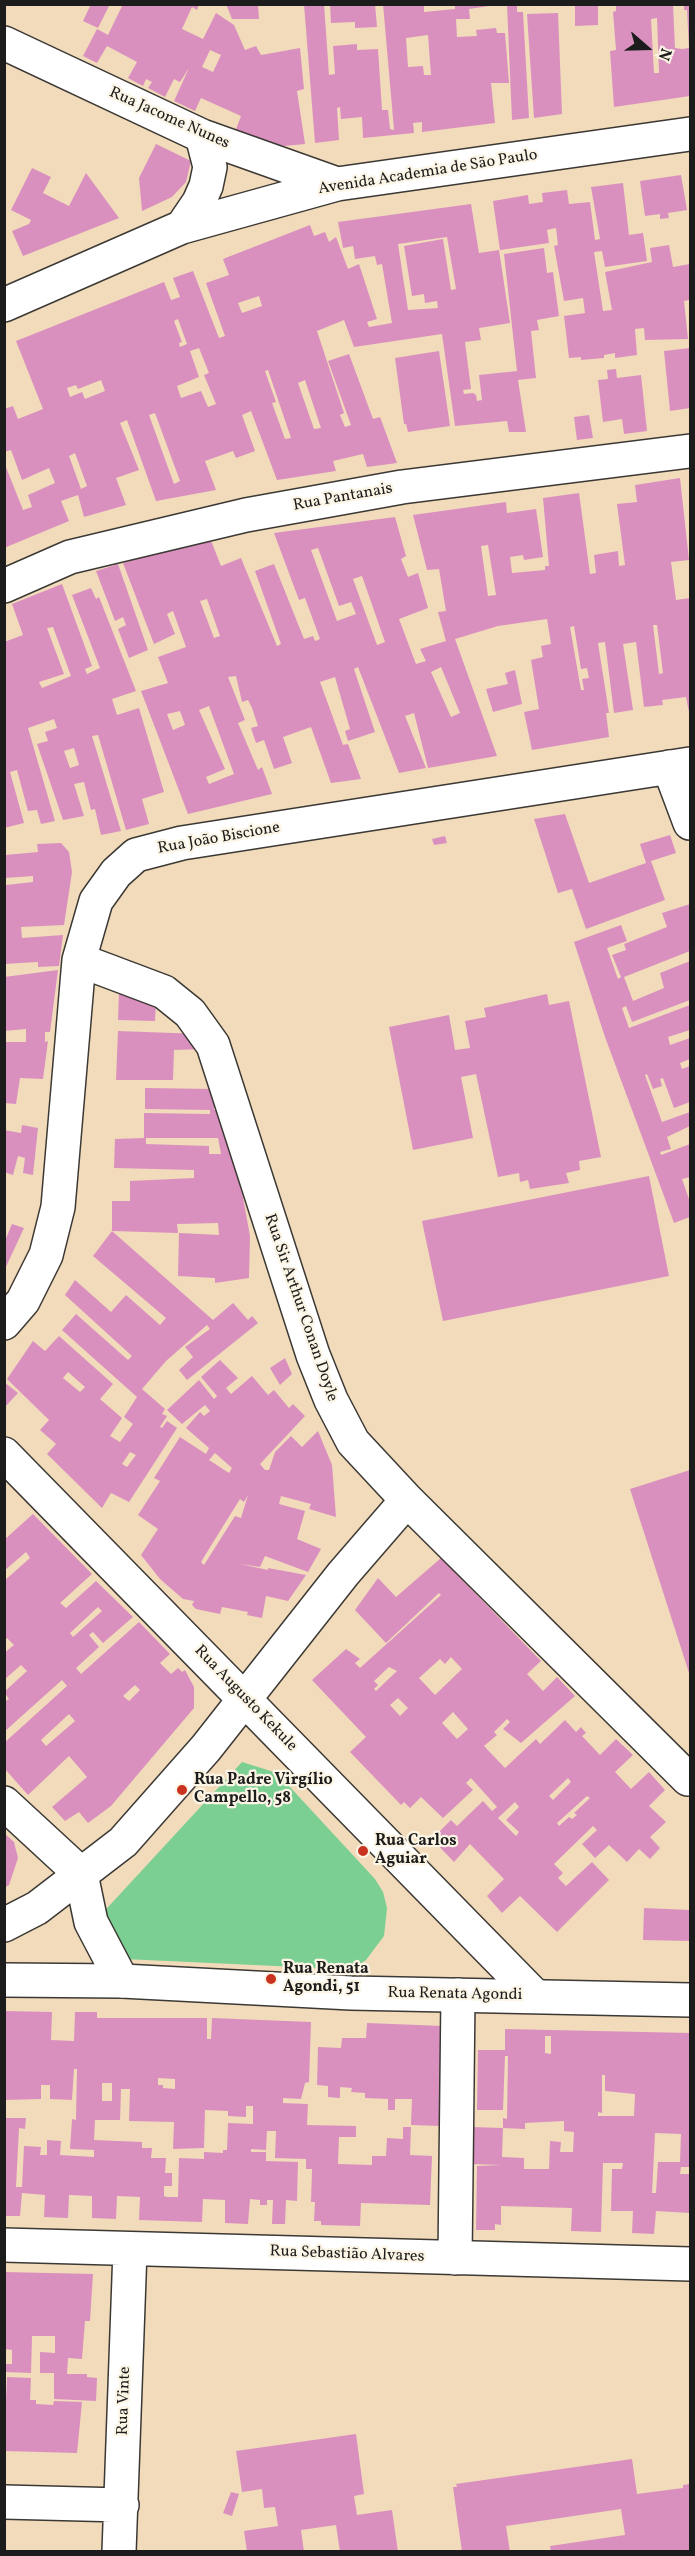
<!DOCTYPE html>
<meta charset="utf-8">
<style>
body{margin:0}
#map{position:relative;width:695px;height:2556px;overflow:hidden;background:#f1dbbb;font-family:Vollkorn,serif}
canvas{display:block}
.frame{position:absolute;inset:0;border:6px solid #1c1c1c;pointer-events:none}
.north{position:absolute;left:617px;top:18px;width:60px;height:60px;-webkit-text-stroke:4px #fcf5e5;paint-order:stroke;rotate:110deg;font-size:16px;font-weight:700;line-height:24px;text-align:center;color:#1c1c1c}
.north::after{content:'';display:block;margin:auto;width:21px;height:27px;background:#1c1c1c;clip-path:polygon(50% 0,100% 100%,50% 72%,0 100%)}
</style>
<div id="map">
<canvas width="695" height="2556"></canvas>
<div class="frame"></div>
<div class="north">N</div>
</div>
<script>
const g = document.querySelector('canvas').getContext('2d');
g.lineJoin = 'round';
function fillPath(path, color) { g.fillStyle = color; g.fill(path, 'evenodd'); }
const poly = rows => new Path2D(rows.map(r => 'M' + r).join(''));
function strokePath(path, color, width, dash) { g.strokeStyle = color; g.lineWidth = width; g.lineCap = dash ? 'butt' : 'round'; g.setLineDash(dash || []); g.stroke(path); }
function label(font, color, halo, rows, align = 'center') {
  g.font = font + ' Vollkorn,serif'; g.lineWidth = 4.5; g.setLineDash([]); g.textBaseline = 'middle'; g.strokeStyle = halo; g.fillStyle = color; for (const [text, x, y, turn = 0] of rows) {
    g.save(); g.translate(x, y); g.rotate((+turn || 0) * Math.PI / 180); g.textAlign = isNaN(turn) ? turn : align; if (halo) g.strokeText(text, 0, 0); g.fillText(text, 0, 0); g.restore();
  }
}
fillPath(poly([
 [242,1762,277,1773,375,1879,383,1892,387,1908,384,1936,366,1960,355,1967,341,1969,124,1959,85,1932]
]), '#7bcf92');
fillPath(poly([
 [91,4,110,4,98,28,83,21],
 [123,4,199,4,197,10,192,7,182,29,203,39,216,13,234,25,245,50,256,46,261,55,300,48,304,89,297,91,305,144,284,146,249,138,235,132,241,116,201,98,195,111,174,101,189,68,180,82,174,79,165,97,148,88,152,82,146,79,143,86,128,78,137,62,107,46,97,63,83,56,97,29,108,35],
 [210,50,221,55,213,72,202,67],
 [226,4,258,4,259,19,232,19],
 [304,4,324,4,329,75,335,74,333,46,357,44,357,50,378,49,382,110,388,110,390,129,394,130,383,4,424,4,424,12,455,9,455,4,503,4,469,9,470,19,456,19,457,37,477,36,476,30,496,28,497,33,505,33,509,83,491,83,495,123,422,132,422,122,413,123,414,133,363,138,362,117,341,119,340,107,337,108,339,140,315,143],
 [428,35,431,75,424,75,423,66,408,67,406,38],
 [330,4,375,4,377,27,355,28,355,22,331,23],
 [616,4,673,4,675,48,682,49,689,48,687,10,684,10,684,4,690,4,690,96,614,107,610,51,616,50,613,12,616,11],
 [657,18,659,72,659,73,654,73,651,19],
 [507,5,517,5,517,12,523,12,529,118,512,120],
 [575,5,598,5,598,25,575,26],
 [558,13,562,114,534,118,527,14],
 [156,144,191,161,186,182,172,197,142,211,139,178],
 [32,168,51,177,43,193,69,206,86,173,119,218,23,256,12,231,29,224,31,220,11,210],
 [681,175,687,210,668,213,669,218,660,219,660,214,645,216,640,181],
 [623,183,629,235,643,233,647,261,605,267,602,251,594,252,603,311,612,310,605,272,652,262,650,248,669,245,673,267,690,264,690,300,684,301,688,339,645,340,644,328,635,329,637,355,615,358,615,353,604,355,604,358,581,360,581,357,569,358,564,316,585,313,583,298,564,301,554,246,558,245,556,228,547,230,549,243,500,250,493,201,528,195,529,204,543,202,542,193,567,190,569,204,590,202,595,240,600,239,591,187],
 [471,204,479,253,499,250,510,323,479,328,481,340,465,342,471,389,463,390,464,394,473,393,476,395,477,401,482,400,479,375,517,371,504,254,544,248,547,273,553,272,559,316,537,320,539,330,531,331,536,378,518,380,526,432,509,432,507,421,455,426,442,334,354,347,344,320,317,331,344,413,340,415,345,427,351,425,328,361,349,354,373,419,380,417,397,463,367,467,363,454,333,461,336,471,277,480,251,411,242,415,255,451,236,458,233,451,205,461,216,490,156,501,127,420,120,423,139,470,116,478,126,505,84,517,78,495,61,501,69,521,4,548,4,462,23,510,32,507,28,495,55,483,49,468,22,480,11,450,4,452,4,409,13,406,18,419,43,409,16,341,164,282,171,300,180,297,173,278,193,271,219,338,225,336,206,283,229,275,223,259,310,225,314,236,325,232,329,242,336,237,348,269,359,264,377,319,367,322,369,327,392,323,382,264,377,265,375,256,355,259,353,246,343,248,338,222],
 [447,237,456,289,451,290,443,239,404,246,412,296,424,294,425,303,437,301,438,308,408,310,398,244],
 [259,296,262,306,242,313,238,303],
 [178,319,187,344,180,347,179,343,182,342,174,321],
 [199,348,209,373,204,375,216,404,208,407,201,391,181,398,177,386,199,377,190,351],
 [268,370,291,438,285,439,272,403,276,402,265,371],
 [101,380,105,391,85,399,82,392,70,397,67,388,76,385,78,389],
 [305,380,321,428,314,429,298,383],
 [155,413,180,481,174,484,149,415],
 [75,453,87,486,81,489,69,456],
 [690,348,690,408,670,411,664,351],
 [439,351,450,426,408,432,406,424,404,424,395,358],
 [616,369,617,378,641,375,647,431,624,434,622,419,603,422,598,380,608,379,607,370],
 [589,415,593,438,577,440,574,417],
 [680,478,689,560,671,562,676,600,690,598,690,717,686,697,662,700,663,705,644,707,636,642,623,644,633,710,614,713,605,642,598,643,609,713,606,713,609,737,532,750,524,712,539,709,531,660,543,657,541,646,551,644,547,619,498,626,455,639,497,756,428,768,414,713,405,716,426,768,399,773,358,667,354,669,375,732,348,741,345,731,350,729,335,677,320,682,343,745,348,744,361,779,331,783,311,727,283,737,292,763,274,769,264,740,256,743,251,728,258,726,252,708,248,700,242,702,236,676,228,677,245,720,238,723,258,770,262,767,272,794,188,814,141,691,168,683,158,657,186,647,173,611,167,614,175,634,154,644,123,563,210,538,221,566,241,558,277,646,281,644,255,571,274,564,304,639,313,636,315,641,320,639,305,598,299,600,274,533,395,517,406,556,401,559,408,577,418,573,428,608,399,619,416,664,426,661,420,649,446,641,438,612,446,611,439,569,427,570,413,515,506,502,507,513,536,509,543,557,524,560,523,555,510,557,512,573,545,570,545,566,549,566,543,498,579,493,590,574,596,573,594,555,618,551,619,566,625,565,617,504,637,502,635,485],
 [488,545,496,595,488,596,481,546],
 [318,548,339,606,351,602,356,614,337,621,311,550],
 [362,576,385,642,377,645,353,579],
 [207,599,220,636,214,638,200,601],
 [653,625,657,625,663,673,659,674],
 [574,626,581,669,587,668,589,678,582,679,584,690,581,690,570,627],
 [441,667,460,713,451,717,431,672],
 [209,706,234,774,209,784,206,777,225,769,199,710],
 [180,711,185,725,173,730,167,714],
 [118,564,148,650,129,658,118,629,126,625,123,617,115,621,96,571],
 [62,584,92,666,85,669,87,674,100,668,72,595,91,588,96,599,99,597,136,691,112,699,117,715,139,708,164,792,142,799,149,824,126,830,98,735,92,736,121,831,101,835,95,809,91,810,84,782,74,784,84,816,63,820,37,744,48,741,45,732,57,728,54,719,28,728,55,821,41,824,37,810,28,811,17,770,10,772,24,823,4,828,4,642,23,635,12,604],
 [53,627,71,676,42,688,39,682,64,674,47,628],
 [74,748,79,765,70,768,64,751],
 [515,670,522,704,493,712,486,689,508,684,505,673],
 [565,814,589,883,646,863,640,844,670,835,676,853,651,861,665,900,586,929,572,889,558,893,534,819],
 [445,836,447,843,434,845,432,839],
 [61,843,69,852,72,872,64,925,21,927,22,938,63,935,59,966,38,967,38,962,4,964,4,887,6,885,33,882,33,876,5,878,5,855,38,852,37,844],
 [690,904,690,951,624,977,633,1001,664,988,660,973,690,961,690,1000,632,1022,626,1006,622,1008,629,1028,690,1005,690,1030,668,1037,670,1045,690,1038,690,1059,680,1063,682,1069,690,1066,690,1102,674,1108,663,1078,660,1079,662,1086,653,1089,647,1074,645,1075,662,1122,690,1112,690,1126,667,1137,671,1149,660,1152,661,1155,690,1144,690,1177,682,1179,690,1202,690,1217,674,1223,605,1037,574,942,621,925,627,941,607,948,618,979,621,977,612,955,626,950,624,944,667,927,662,913],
 [58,970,50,1032,45,1032,45,1042,48,1041,43,1079,20,1078,16,1104,4,1103,4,1042,26,1042,26,1029,4,1031,4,977],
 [119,992,156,1003,155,1021,118,1020],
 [547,994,549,1005,569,1001,601,1157,579,1161,580,1170,566,1173,569,1183,530,1189,528,1180,520,1182,519,1173,498,1177,476,1074,461,1077,473,1138,413,1150,389,1027,449,1015,455,1050,470,1048,465,1021,486,1017,484,1008],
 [118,1031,200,1034,206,1049,174,1050,173,1080,116,1080],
 [145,1088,214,1089,214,1110,221,1110,238,1170,250,1236,249,1278,215,1283,215,1278,178,1276,179,1233,219,1235,218,1223,177,1224,178,1233,112,1231,112,1201,130,1201,130,1181,194,1178,194,1170,114,1168,115,1139,144,1138,144,1113,210,1114,210,1110,145,1109],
 [146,1138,218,1138,221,1154,209,1154,209,1146,146,1144],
 [22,1125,38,1128,33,1175,23,1173,25,1158,18,1156,13,1175,4,1172,4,1130,21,1133],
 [649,1176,669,1276,443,1321,422,1221],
 [12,1224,24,1228,4,1271,4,1243],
 [112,1231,213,1320,233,1303,248,1320,252,1316,258,1323,187,1380,179,1370,193,1357,185,1347,210,1329,207,1325,166,1361,142,1389,165,1409,162,1414,167,1416,160,1427,162,1428,167,1421,177,1428,129,1502,111,1493,102,1508,47,1454,56,1444,40,1430,49,1420,7,1379,33,1341,45,1351,59,1336,113,1384,100,1399,122,1418,110,1436,120,1442,133,1424,124,1417,137,1397,62,1330,76,1314,128,1360,132,1356,65,1295,75,1280,111,1312,126,1295,160,1325,166,1318,93,1256],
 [68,1372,85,1387,80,1392,63,1378],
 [130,1452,136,1455,127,1467,122,1464],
 [285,1358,292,1374,280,1385,270,1368],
 [220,1360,238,1378,226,1388,231,1394,252,1376,268,1395,274,1390,289,1408,293,1404,305,1416,260,1464,265,1470,269,1470,275,1452,291,1436,302,1447,318,1431,332,1465,336,1517,309,1509,311,1504,281,1496,279,1504,305,1511,297,1539,321,1549,308,1572,265,1556,260,1567,240,1564,268,1570,268,1568,306,1575,288,1601,266,1596,262,1618,247,1615,248,1612,222,1607,220,1614,196,1609,192,1605,194,1601,183,1599,160,1579,141,1555,158,1529,138,1515,160,1481,154,1478,180,1437,206,1454,209,1448,186,1428,200,1412,204,1416,210,1411,205,1405,182,1424,167,1410,199,1380,214,1399,217,1396,201,1377],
 [215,1453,232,1468,229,1473,209,1460],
 [248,1495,241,1518,235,1516,204,1565,201,1562,217,1536,240,1499,244,1502],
 [4,1382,18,1393,4,1408],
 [690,1470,690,1676,630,1489],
 [33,1514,92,1574,60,1603,66,1608,96,1581,133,1617,103,1643,93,1632,89,1635,99,1647,76,1668,81,1674,139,1622,170,1654,160,1663,171,1674,178,1668,182,1672,185,1670,194,1687,194,1708,111,1806,88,1823,79,1812,65,1821,52,1807,87,1777,69,1756,28,1795,4,1768,4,1743,67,1686,62,1680,4,1732,4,1702,9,1699,4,1692,27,1671,21,1665,4,1680,4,1653,14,1645,7,1638,4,1641,4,1581,30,1558,26,1552,4,1571,4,1540],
 [98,1607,102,1611,73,1637,70,1633],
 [135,1685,140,1690,129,1701,123,1696],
 [69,1714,75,1721,46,1746,41,1740],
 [441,1558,541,1661,527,1674,543,1691,557,1677,575,1696,521,1743,503,1729,510,1722,507,1719,494,1732,497,1735,484,1746,505,1768,536,1739,540,1744,565,1720,576,1732,581,1727,586,1733,582,1736,600,1755,616,1739,633,1755,615,1772,631,1789,649,1772,665,1790,649,1806,666,1822,650,1837,660,1848,650,1859,639,1849,627,1862,609,1845,595,1858,582,1844,597,1830,593,1826,554,1864,563,1873,558,1878,566,1886,592,1862,609,1880,557,1932,520,1896,502,1913,487,1896,504,1879,470,1844,454,1862,432,1839,451,1820,457,1826,483,1801,492,1811,497,1807,471,1778,466,1783,473,1790,443,1818,421,1797,410,1808,404,1802,401,1805,350,1752,366,1737,312,1680,346,1649,360,1659,355,1663,360,1668,441,1595,439,1593,386,1643,355,1610,378,1578,396,1597],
 [451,1657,462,1669,435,1695,419,1678,440,1659,445,1664],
 [389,1667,397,1671,376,1691,374,1689,378,1685,374,1681],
 [398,1698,408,1708,400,1716,390,1705],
 [453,1712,468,1729,457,1739,442,1723],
 [568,1778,571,1782,553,1800,549,1796],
 [587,1796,590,1798,574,1813,577,1815,572,1819,569,1817,559,1826,557,1823],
 [515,1802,519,1807,506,1820,519,1832,516,1836,498,1818],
 [4,1833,14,1842,18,1858,9,1885,4,1888],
 [644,1908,690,1910,690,1941,643,1940],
 [4,2011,52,2012,51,2040,74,2041,75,2012,97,2012,97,2018,207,2018,207,2039,211,2039,212,2018,311,2022,309,2082,305,2083,301,2099,283,2098,283,2103,308,2104,307,2125,356,2126,356,2137,339,2137,338,2164,372,2165,372,2156,386,2156,387,2138,403,2139,403,2127,411,2127,410,2155,432,2156,430,2205,361,2203,360,2226,321,2225,321,2221,314,2221,315,2202,311,2202,312,2169,306,2169,306,2159,275,2158,276,2131,267,2131,266,2150,251,2149,251,2152,266,2152,266,2161,298,2162,297,2201,286,2200,285,2224,272,2224,273,2200,267,2200,267,2205,260,2205,260,2200,250,2199,248,2224,225,2223,225,2200,203,2199,202,2222,139,2220,140,2197,117,2196,116,2219,92,2218,92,2196,69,2195,68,2218,44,2217,45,2195,22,2193,20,2216,4,2216,4,2118,26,2118,25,2129,19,2128,16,2187,22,2187,24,2146,41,2147,40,2155,47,2155,47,2140,61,2141,60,2155,94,2157,94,2150,70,2149,72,2119,76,2120,77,2069,74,2069,72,2100,50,2099,50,2085,41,2085,41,2099,4,2100],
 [158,2078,175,2079,175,2089,163,2088,163,2085,158,2085],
 [102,2083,112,2083,112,2101,102,2101],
 [121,2089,130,2089,129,2121,174,2122,173,2149,204,2148,205,2110,228,2111,228,2116,246,2117,246,2106,253,2106,253,2124,228,2123,227,2150,223,2150,223,2153,204,2152,204,2159,179,2158,178,2197,167,2197,164,2196,164,2186,172,2186,172,2173,165,2173,166,2158,151,2158,152,2148,142,2148,142,2142,94,2140,95,2120,120,2120],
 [367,2023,443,2026,441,2126,411,2125,412,2099,395,2099,395,2110,388,2110,388,2099,365,2098,365,2093,351,2092,352,2088,340,2087,340,2098,328,2097,328,2086,317,2085,318,2047,341,2048,342,2038,366,2038],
 [505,2029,690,2033,690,2167,681,2167,680,2174,690,2174,690,2213,656,2211,654,2234,632,2233,633,2211,611,2211,612,2169,622,2169,623,2163,603,2163,601,2232,571,2231,572,2208,501,2206,501,2225,495,2224,495,2230,476,2230,477,2166,502,2165,470,2164,471,2127,503,2128,502,2157,524,2158,524,2169,549,2169,550,2141,561,2142,560,2152,573,2152,574,2132,564,2131,564,2121,525,2123,525,2129,503,2128,503,2118,507,2119,508,2056,505,2056,503,2110,477,2110,478,2050,505,2050],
 [545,2036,551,2036,551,2054,545,2053],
 [602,2075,605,2075,605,2091,635,2094,634,2116,598,2116,598,2112,602,2113],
 [655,2133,681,2134,680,2162,658,2162,656,2193,652,2193],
 [4,2272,93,2274,90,2321,85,2321,82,2359,68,2358,67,2374,87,2374,87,2377,97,2378,96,2401,54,2399,54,2373,40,2373,40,2352,55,2353,55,2336,32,2336,31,2373,4,2372,4,2364,12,2364,12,2350,4,2349],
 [7,2377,31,2378,30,2400,36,2400,36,2404,53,2405,54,2401,82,2402,77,2453,4,2451],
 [356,2434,364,2494,354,2496,357,2515,392,2510,398,2552,340,2552,336,2525,301,2530,304,2552,247,2552,244,2531,278,2526,275,2507,264,2508,262,2489,242,2492,236,2451],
 [632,2459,637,2494,683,2488,683,2485,690,2484,690,2552,551,2552,550,2546,625,2535,621,2509,506,2526,510,2552,462,2552,453,2487,457,2487,456,2484],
 [231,2492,239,2494,232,2516,223,2513]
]), '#da90bf');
const street = poly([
 [4,43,202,136,337,184],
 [182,227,199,202,206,186,210,167,202,136],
 [4,305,182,227,337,184,690,134],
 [4,586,70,557,246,515,402,487,690,451],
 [669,767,690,823],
 [79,960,164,992,190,1013,213,1045,313,1355,331,1400,353,1442,407,1500,688,1779],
 [4,1323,23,1301,46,1255,58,1207,79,960,96,901,116,873,136,855,182,843,690,764],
 [4,1454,535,1996],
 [4,1803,81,1874,91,1922,122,1981],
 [4,1925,37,1908,123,1842,206,1748,343,1574,407,1500],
 [4,2245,690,2264],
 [455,2258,458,1995],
 [4,2502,122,2505],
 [119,2552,130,2250]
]);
const secondary = poly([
 [4,1980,122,1981,351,1993,690,2000]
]);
strokePath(street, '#3c3934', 36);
strokePath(secondary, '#3c3934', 36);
strokePath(street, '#fff', 33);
strokePath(secondary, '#fff', 33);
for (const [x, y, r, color] of [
 [182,1790,6,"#c8321e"],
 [363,1851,6,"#c8321e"],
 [271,1979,6,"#c8321e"]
]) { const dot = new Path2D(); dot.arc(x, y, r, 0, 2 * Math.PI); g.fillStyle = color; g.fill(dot); strokePath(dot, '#fcf5e5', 2); }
label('16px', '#1c1c1c', '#fcf5e5', [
 ["Rua Jacome Nunes",169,119,24],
 ["Avenida Academia de São Paulo",428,173,-9],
 ["Rua Pantanais",343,498,-10],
 ["Rua João Biscione",219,839,-10],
 ["Rua Sir Arthur Conan Doyle",300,1308,71],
 ["Rua Augusto Kekule",245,1699,46],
 ["Rua Renata Agondi",455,1995,1],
 ["Rua Sebastião Alvares",347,2255,2],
 ["Rua Vinte",125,2401,-88]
]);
label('bold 16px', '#1c1c1c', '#fcf5e5', [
 ["Rua Padre Virgílio",194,1781],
 ["Campello, 58",194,1799],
 ["Rua Carlos",375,1842],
 ["Aguiar",375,1860],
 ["Rua Renata",283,1970],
 ["Agondi, 51",283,1988]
], 'left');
</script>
